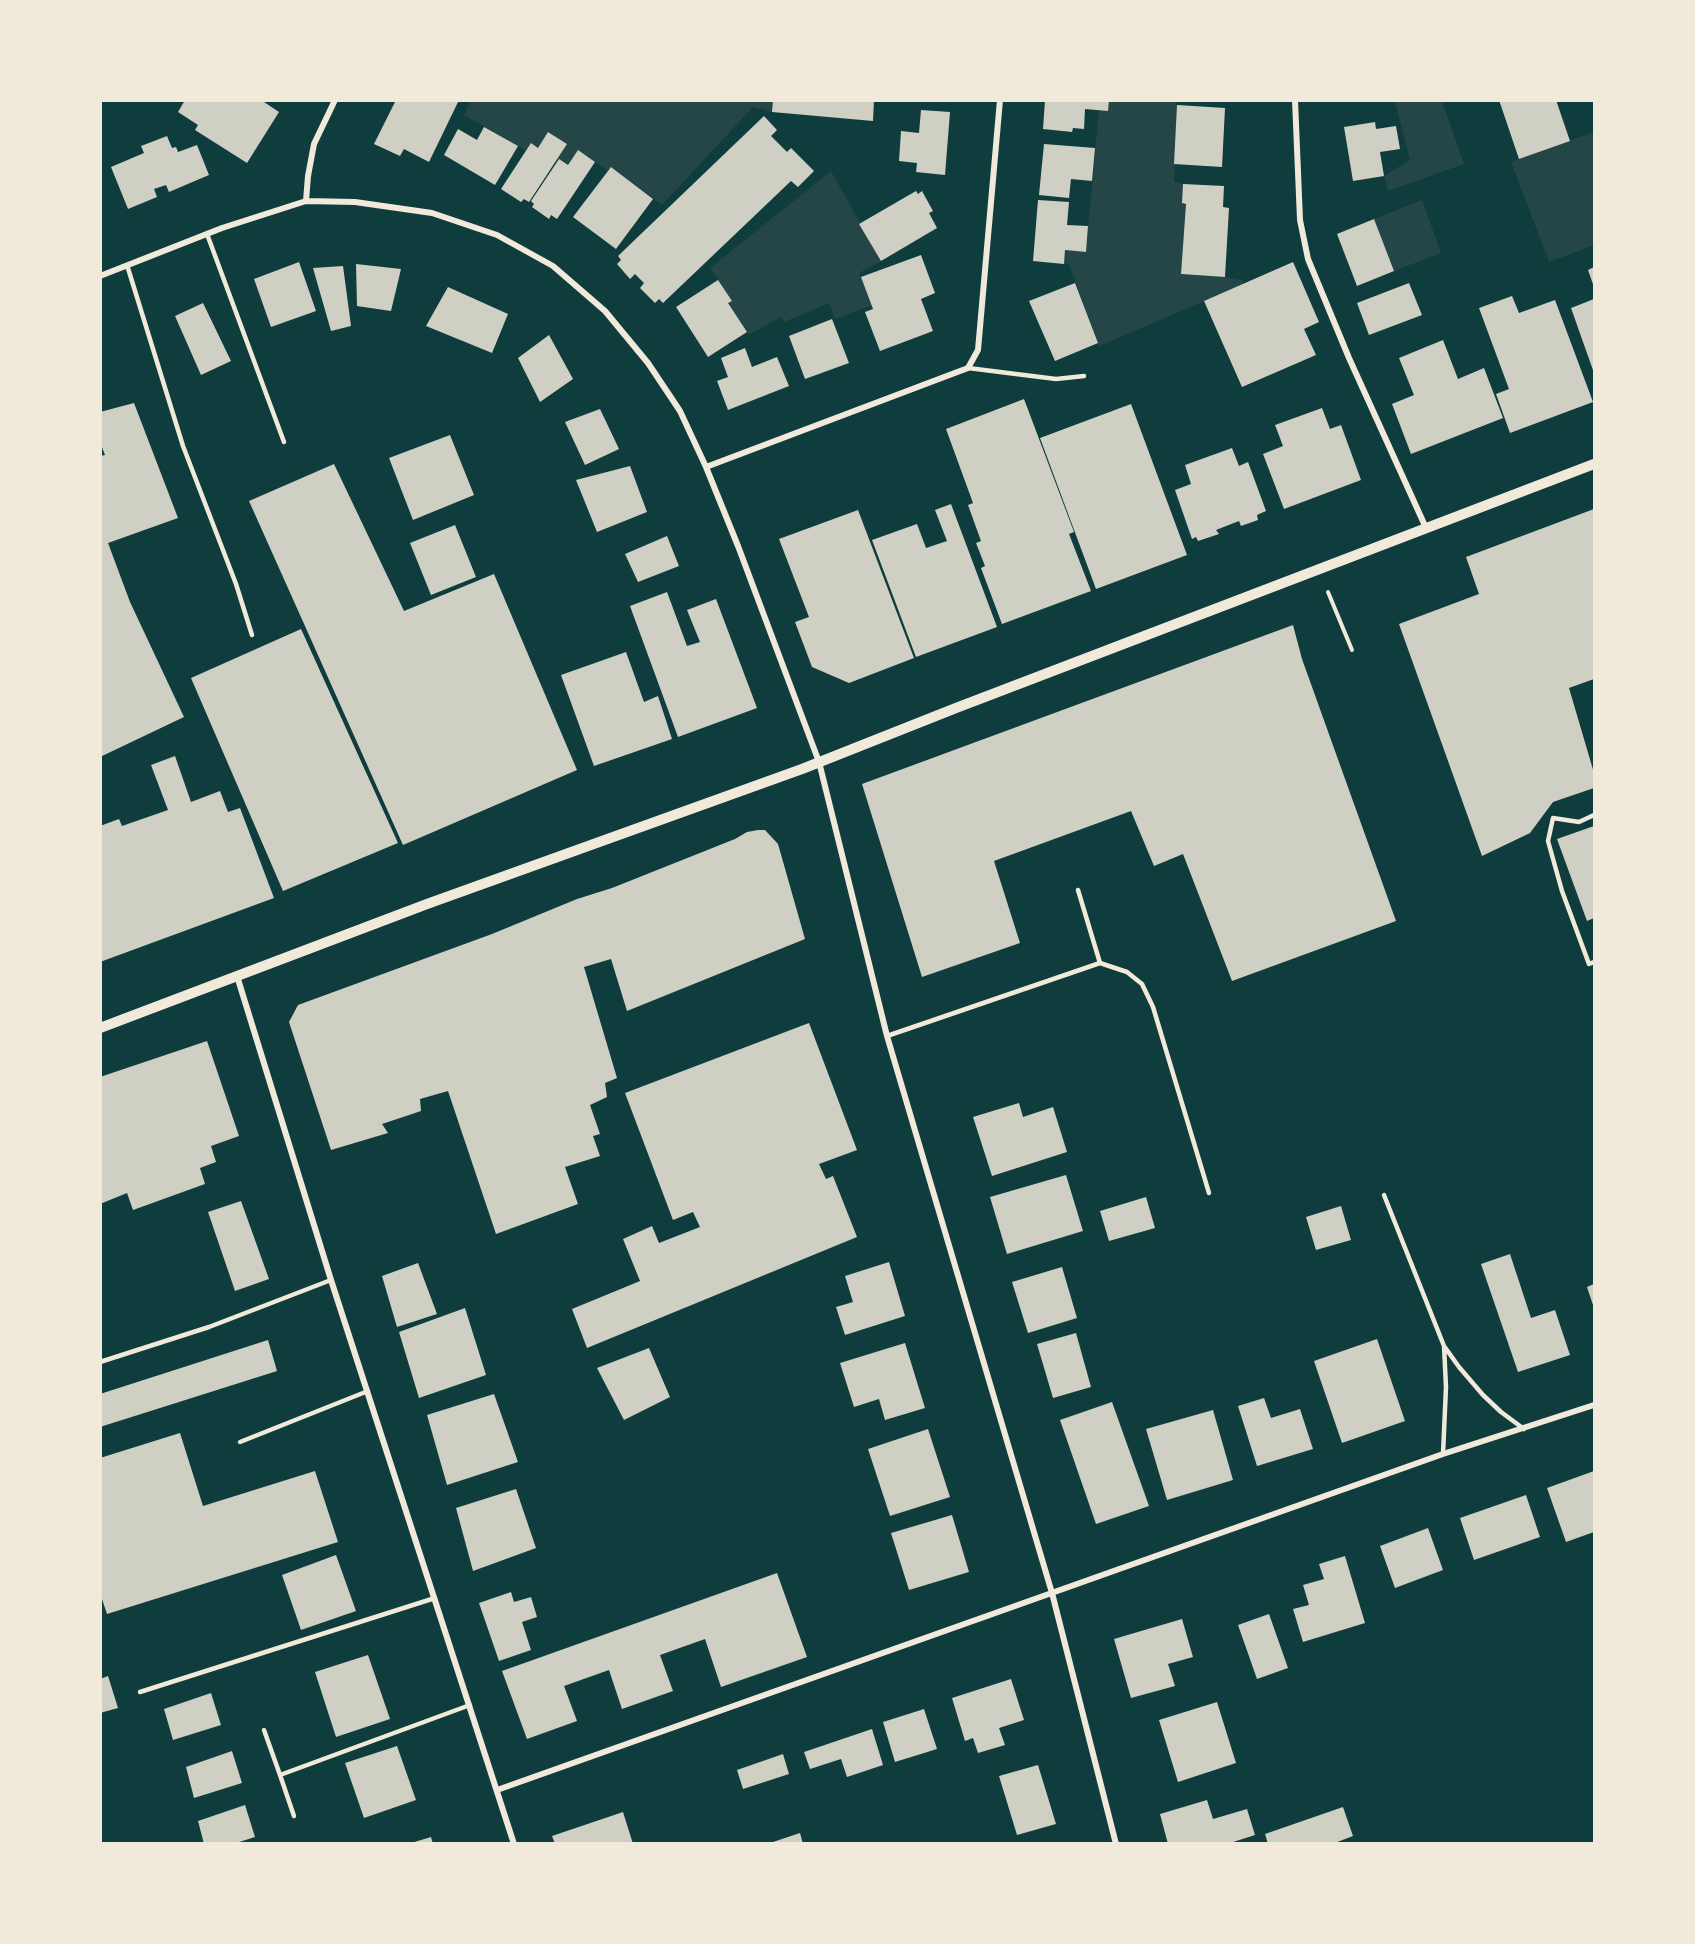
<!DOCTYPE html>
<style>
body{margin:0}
#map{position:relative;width:1695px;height:1944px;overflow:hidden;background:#0f3d3e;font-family:"Space Grotesk",sans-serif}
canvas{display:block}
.frame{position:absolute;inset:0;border:102px solid #f1e9da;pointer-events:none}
</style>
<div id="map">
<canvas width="1695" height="1944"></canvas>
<div class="frame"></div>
</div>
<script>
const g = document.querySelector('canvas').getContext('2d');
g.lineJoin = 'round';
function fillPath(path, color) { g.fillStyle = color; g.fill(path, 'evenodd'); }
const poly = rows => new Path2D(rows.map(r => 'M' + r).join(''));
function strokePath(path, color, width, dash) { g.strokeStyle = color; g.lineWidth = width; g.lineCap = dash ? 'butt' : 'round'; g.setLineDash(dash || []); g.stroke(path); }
fillPath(poly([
 [471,100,773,101,772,112,753,107,662,205,612,167,608,171,578,150,568,165,557,158,567,144,549,132,538,148,531,143,526,151,464,115],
 [1109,101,1177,101,1174,182,1183,184,1182,203,1186,204,1181,274,1225,277,1242,280,1244,284,1099,346,1069,264,1064,264,1065,250,1086,252,1099,110],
 [1395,101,1442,101,1464,164,1388,191,1384,176,1410,160],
 [1594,132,1594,245,1549,262,1511,162],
 [831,171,881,261,859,273,872,305,835,319,829,303,784,322,781,317,749,335,728,303,732,301,710,268],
 [1422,200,1441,253,1394,271,1374,219]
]), '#244646');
fillPath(poly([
 [185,100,261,100,279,112,247,163,195,130,198,125,178,112],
 [396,100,459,100,429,162,404,149,400,156,374,144],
 [773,100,874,100,873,121,772,112],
 [1045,100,1109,100,1108,111,1085,109,1084,129,1073,128,1072,132,1043,129],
 [1499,100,1556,100,1570,141,1519,159],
 [1177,105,1225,108,1222,167,1174,164],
 [921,110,950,112,945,175,916,172,917,163,899,161,901,131,919,133],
 [764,116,777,130,771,136,787,152,791,148,814,171,798,187,791,181,663,303,659,299,655,303,640,288,644,283,635,274,630,279,617,264,621,260,618,256],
 [1375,122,1376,129,1396,126,1400,149,1380,152,1384,176,1353,181,1344,127],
 [484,127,518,146,495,185,444,155,458,129,477,140],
 [548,132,567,144,529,202,524,199,521,202,501,189,531,143,538,148],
 [167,136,172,148,176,147,178,152,197,145,209,175,169,192,166,185,154,189,157,197,128,209,111,167,144,153,141,146],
 [1044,144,1095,148,1092,181,1071,179,1069,198,1039,195],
 [578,150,595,162,557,219,551,215,549,219,532,207,534,204,531,201,559,159,568,165],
 [611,167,653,199,616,249,573,217],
 [1183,184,1224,186,1223,207,1229,208,1225,277,1181,274,1186,204,1182,203],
 [916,191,918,194,922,191,933,211,929,213,937,228,881,261,859,224],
 [1038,200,1069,202,1067,225,1088,226,1086,252,1065,250,1064,264,1033,261],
 [1374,219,1394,271,1357,286,1337,234],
 [921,255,935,293,921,299,933,331,880,351,865,312,873,309,861,277],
 [299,262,316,311,271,327,254,279],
 [1293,262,1319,322,1304,329,1316,355,1242,387,1204,301],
 [356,264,401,269,391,311,357,306],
 [343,266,351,326,331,331,313,268],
 [1594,267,1594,287,1588,270],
 [718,280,732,301,728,303,747,332,708,357,676,307],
 [1075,283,1098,343,1055,361,1029,301],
 [1409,283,1422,315,1369,335,1357,303],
 [448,287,508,314,492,353,426,326],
 [1512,296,1519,313,1555,300,1593,402,1510,433,1496,394,1509,389,1479,308],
 [1594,299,1594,373,1571,308],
 [203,303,231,361,201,375,175,316],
 [832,319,849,363,805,379,789,336],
 [549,335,573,379,540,402,518,358],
 [1443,340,1458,379,1484,368,1503,418,1411,454,1392,404,1414,395,1399,358],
 [745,348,752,367,777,357,789,386,728,410,717,381,728,377,721,358],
 [1024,399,1074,532,1069,534,1091,591,1002,624,981,568,985,566,976,543,981,541,968,505,973,503,946,429],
 [134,403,178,518,108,543,130,602,184,717,100,757,100,456,105,455,100,442,100,412],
 [1131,404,1187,555,1096,589,1040,438],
 [1322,408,1330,429,1341,425,1361,480,1284,509,1263,454,1283,446,1275,425],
 [600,409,619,449,585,465,565,422],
 [450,435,474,495,413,520,389,458],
 [1232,448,1239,466,1248,462,1266,511,1257,515,1258,520,1241,526,1239,521,1216,530,1219,534,1198,541,1196,537,1192,539,1175,490,1191,484,1185,465],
 [334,464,404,611,494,574,577,770,403,845,249,501],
 [630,466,647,512,597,532,576,480],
 [951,504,997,627,916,657,872,540,917,524,926,548,947,541,935,510],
 [1594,509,1594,679,1569,688,1594,773,1594,788,1553,802,1530,833,1482,856,1399,624,1479,594,1466,557],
 [858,510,914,658,849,683,812,667,795,622,809,617,779,539],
 [455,525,476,577,431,595,410,543],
 [667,536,679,566,638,582,625,554],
 [667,592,687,646,700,642,687,610,716,599,757,708,678,737,630,606],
 [1293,625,1302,659,1396,921,1232,981,1183,854,1154,866,1131,811,994,861,1020,943,922,977,862,784],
 [301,629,398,843,283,891,191,678],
 [626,652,644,702,658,696,672,739,594,766,561,675],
 [175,756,191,802,220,791,228,812,240,808,274,898,100,962,100,826,119,819,122,826,168,810,151,765],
 [1594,826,1594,918,1587,921,1557,839],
 [758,830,765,830,778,844,805,939,627,1011,611,959,584,967,617,1078,605,1083,607,1097,590,1105,600,1134,593,1136,600,1156,565,1167,578,1204,496,1234,448,1091,420,1099,421,1111,382,1124,388,1133,331,1150,289,1022,298,1005,492,934,577,899,612,888,735,839,747,832],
 [809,1023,857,1150,819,1164,826,1179,833,1176,857,1237,587,1348,572,1309,640,1281,623,1239,652,1226,659,1243,700,1227,693,1212,673,1220,625,1093],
 [207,1041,239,1136,211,1146,216,1162,200,1168,205,1184,133,1210,127,1193,100,1204,100,1077],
 [1019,1103,1023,1117,1053,1107,1067,1152,992,1176,973,1117],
 [1066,1175,1083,1231,1007,1254,990,1197],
 [1146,1197,1155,1228,1109,1241,1100,1211],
 [241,1201,269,1279,235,1291,208,1212],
 [1341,1206,1351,1240,1316,1250,1306,1217],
 [1510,1254,1531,1318,1555,1310,1570,1355,1518,1372,1481,1264],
 [889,1262,905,1316,845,1335,836,1307,853,1302,845,1276],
 [418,1263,437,1314,397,1327,382,1276],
 [1062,1267,1077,1318,1028,1333,1012,1282],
 [1594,1284,1594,1308,1587,1287],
 [465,1308,486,1375,419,1398,399,1332],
 [1076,1333,1091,1387,1053,1398,1037,1344],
 [1377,1339,1405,1421,1342,1443,1314,1361],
 [268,1340,277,1371,100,1427,100,1394],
 [905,1343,925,1408,885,1420,879,1399,854,1407,840,1363],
 [649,1348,670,1397,624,1420,597,1368],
 [494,1394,518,1462,447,1485,427,1415],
 [1264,1398,1271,1418,1300,1409,1313,1449,1257,1466,1238,1406],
 [1112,1402,1149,1506,1096,1524,1060,1420],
 [1213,1410,1233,1480,1167,1500,1146,1429],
 [928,1429,950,1497,890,1516,868,1449],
 [180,1433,203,1506,315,1471,338,1542,107,1614,100,1593,100,1458],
 [1594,1471,1594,1532,1566,1542,1547,1488],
 [516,1489,536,1548,473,1571,456,1508],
 [1526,1495,1540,1537,1474,1560,1460,1518],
 [952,1515,969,1572,909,1590,891,1533],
 [1428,1528,1443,1570,1395,1588,1380,1546],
 [336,1555,356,1611,301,1630,282,1575],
 [1345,1556,1365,1623,1303,1642,1293,1609,1309,1605,1303,1585,1324,1579,1319,1564],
 [777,1573,807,1657,721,1687,705,1639,660,1655,673,1691,622,1709,609,1670,564,1686,577,1721,527,1739,502,1671],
 [511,1592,514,1602,531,1597,537,1617,522,1622,531,1650,499,1661,479,1603],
 [1269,1614,1288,1668,1257,1679,1238,1625],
 [1182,1619,1193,1657,1168,1664,1175,1686,1131,1698,1114,1639],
 [368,1655,390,1719,336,1737,315,1672],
 [108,1676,118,1708,100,1713,100,1679],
 [1011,1679,1024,1720,999,1728,1005,1745,978,1753,973,1738,965,1741,952,1698],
 [211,1693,221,1725,173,1740,164,1709],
 [1217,1702,1236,1763,1178,1782,1159,1720],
 [924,1709,937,1749,895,1762,883,1722],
 [872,1729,883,1765,847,1777,841,1759,810,1769,804,1752],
 [397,1746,416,1800,364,1818,345,1763],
 [232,1751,242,1783,194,1798,186,1767],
 [783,1754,789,1774,743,1789,737,1770],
 [1038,1765,1056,1824,1017,1835,999,1776],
 [1207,1800,1213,1819,1247,1809,1255,1835,1227,1844,1168,1844,1160,1814],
 [245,1805,255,1837,233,1844,204,1844,198,1821],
 [1343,1807,1353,1836,1332,1844,1268,1844,1265,1834],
 [623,1812,633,1844,555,1844,552,1836],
 [800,1833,803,1844,770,1844,770,1843],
 [431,1837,433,1844,411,1844,411,1843]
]), '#cfcfc3');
strokePath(poly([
 [1328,592,1352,650]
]), '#f1e9da', 4);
strokePath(poly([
 [207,234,284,442],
 [127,265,183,446,236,584,252,635],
 [968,368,1056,379,1084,376],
 [1594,815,1579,822,1553,818,1548,841,1562,891,1589,964,1594,962],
 [1100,963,1127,972,1142,984,1153,1007,1209,1193],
 [887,1036,1100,963,1078,890],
 [1384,1195,1444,1346,1459,1367,1483,1395,1501,1412,1524,1429],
 [100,1362,209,1327,331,1280],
 [240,1442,368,1391],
 [1443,1454,1446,1387,1444,1346],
 [140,1692,435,1598],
 [264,1730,280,1775,470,1705],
 [280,1775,294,1816]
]), '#f1e9da', 4.5);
strokePath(poly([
 [1295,100,1300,220,1308,259,1349,358,1426,528],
 [306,201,308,176,314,144,335,100],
 [100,276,222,228,306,201,355,202,432,213,497,235,553,266,605,311,648,363,680,411,706,467,738,546,819,762,887,1036,1052,1593,1116,1844],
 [706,467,968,368,978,350,1000,100],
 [237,976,331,1280,514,1844],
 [497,1790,1443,1454,1594,1405]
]), '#f1e9da', 6);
strokePath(poly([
 [100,1028,427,904,802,769,956,708,1594,464]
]), '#f1e9da', 10);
</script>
